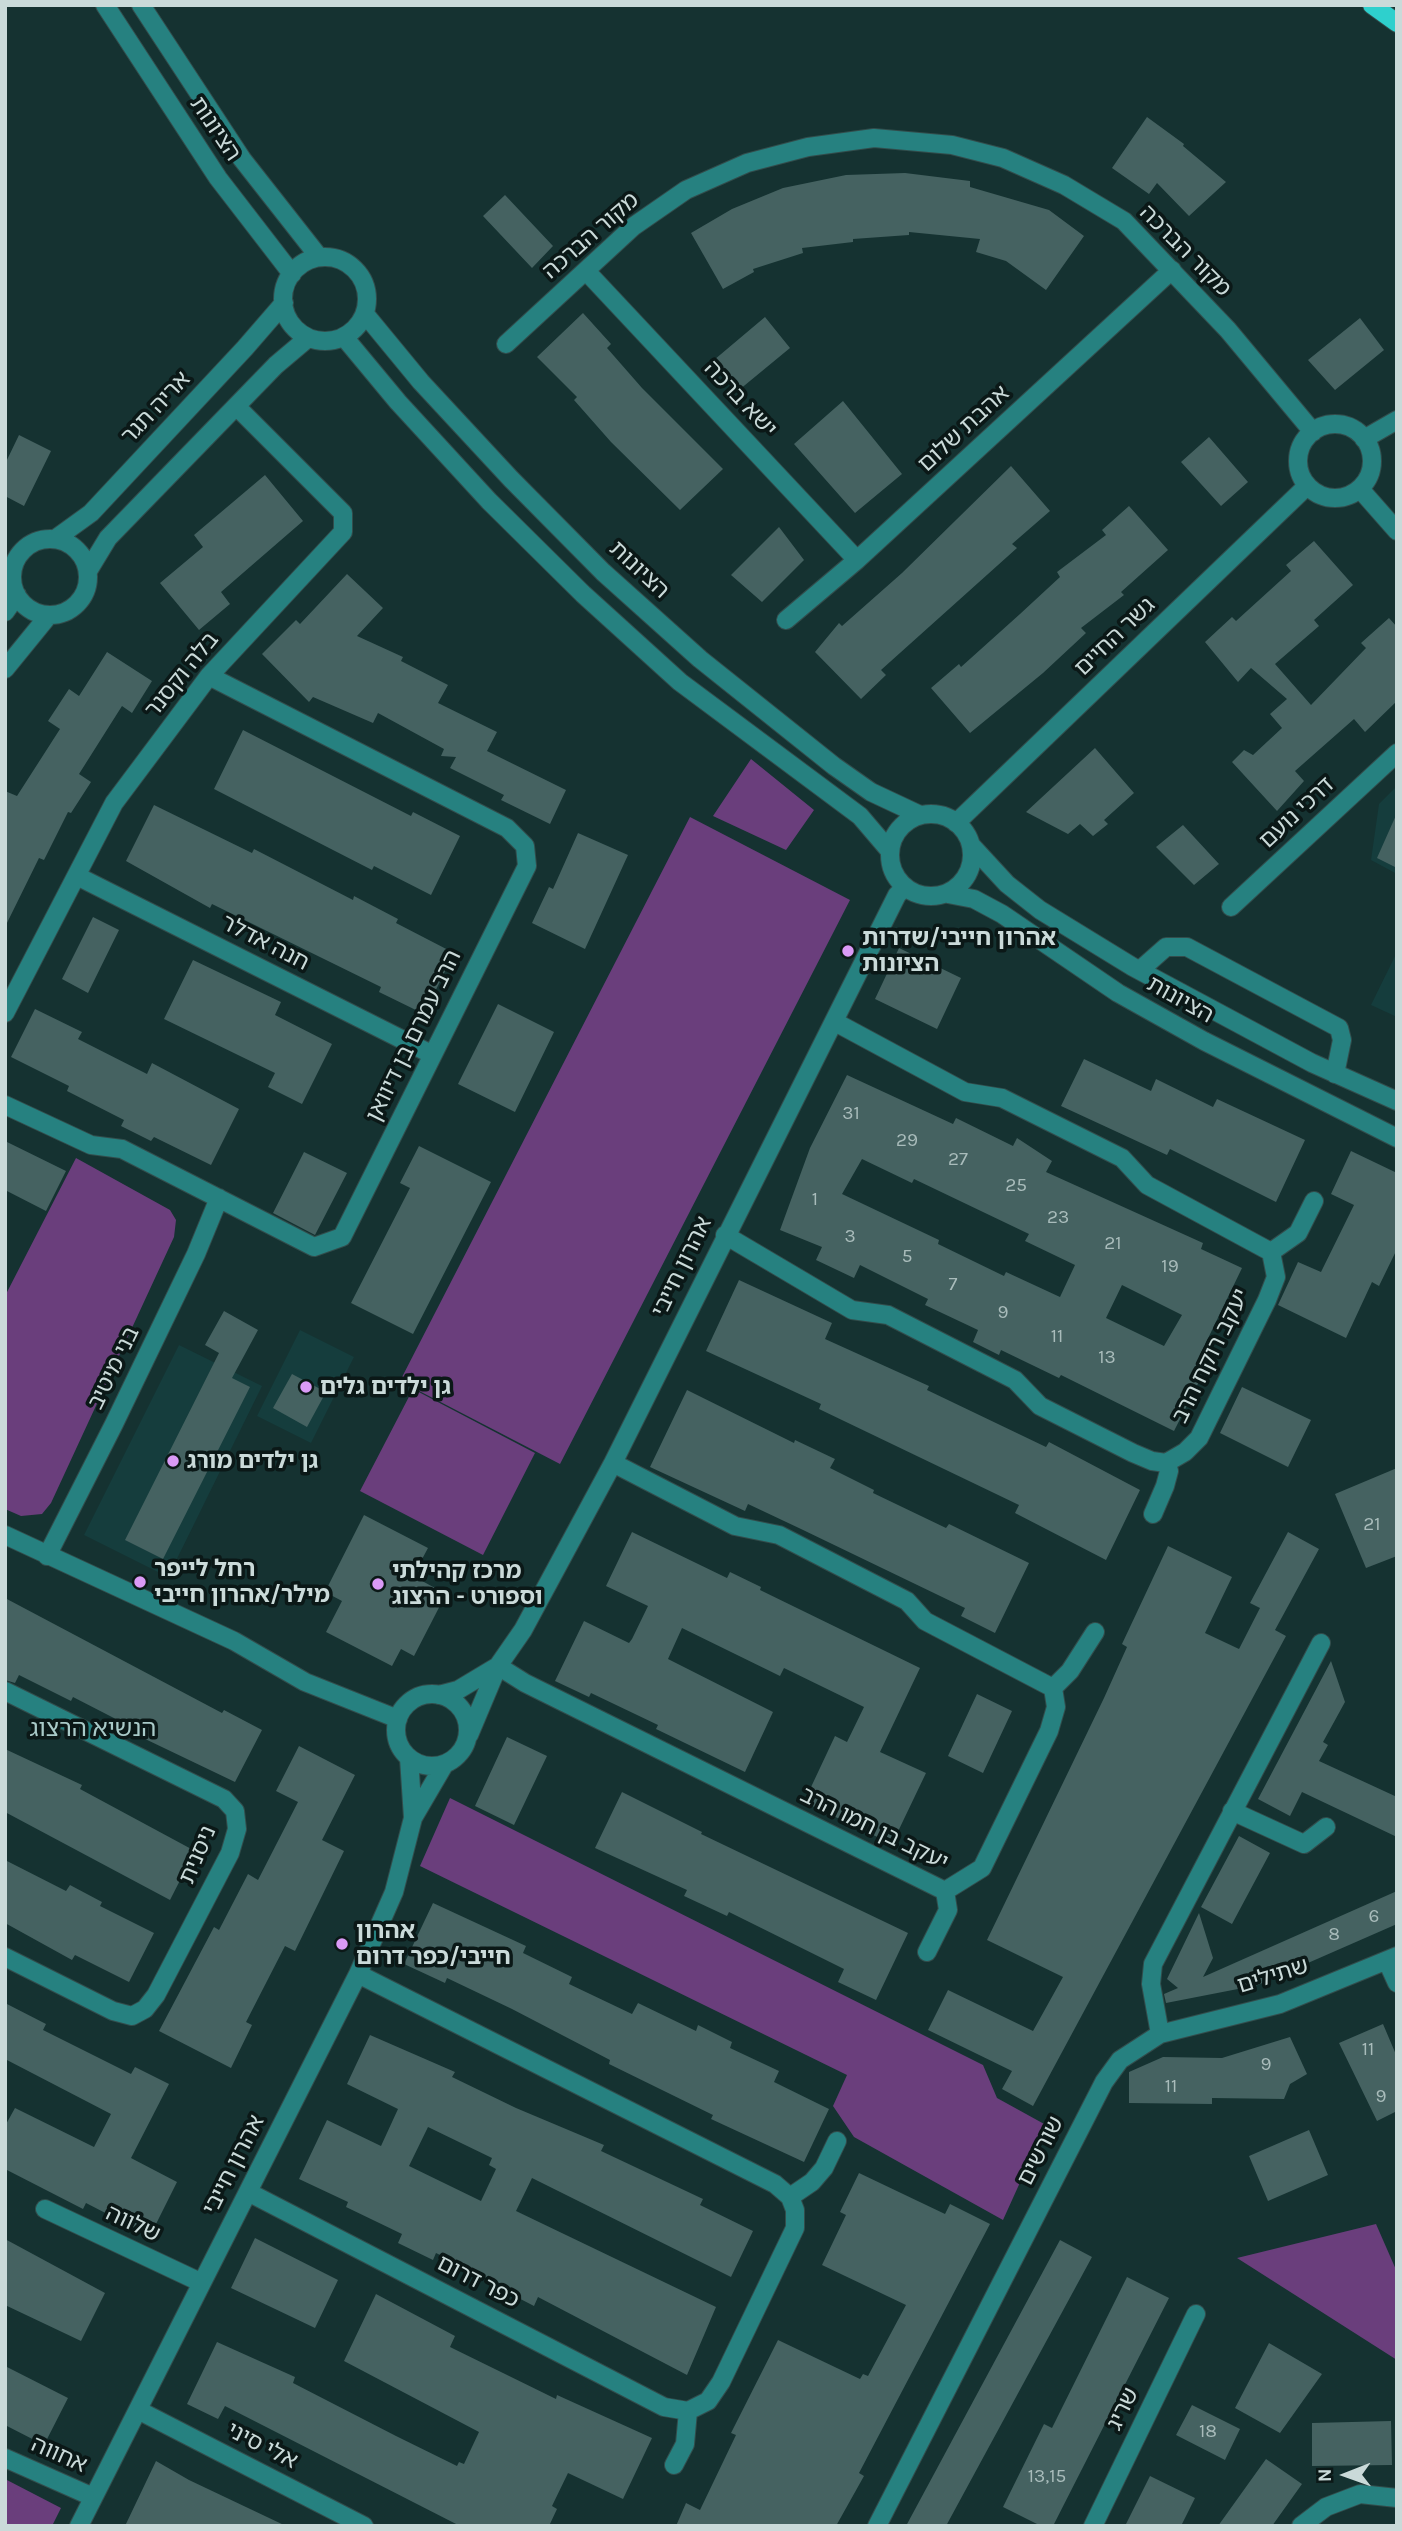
<!DOCTYPE html>
<meta charset="utf-8">
<style>
body{margin:0}
#map{position:relative;width:1402px;height:2531px;overflow:hidden;background:#153231;font-family:Karla,sans-serif}
canvas{display:block}
.frame{position:absolute;inset:0;border:7px solid #cadad9;pointer-events:none}
.north{position:absolute;left:1311px;top:2440px;width:70px;height:70px;-webkit-text-stroke:5px #0b1817;paint-order:stroke;rotate:269deg;font-size:19px;font-weight:700;line-height:28px;text-align:center;color:#cadad9}
.north::after{content:'';display:block;margin:auto;width:24px;height:32px;background:#cadad9;clip-path:polygon(50% 0,100% 100%,50% 72%,0 100%)}
</style>
<div id="map">
<canvas width="1402" height="2531"></canvas>
<div class="frame"></div>
<div class="north">N</div>
</div>
<script>
const g = document.querySelector('canvas').getContext('2d');
g.lineJoin = 'round';
function fillPath(path, color) { g.fillStyle = color; g.fill(path, 'evenodd'); }
const poly = rows => new Path2D(rows.map(r => 'M' + r).join(''));
function strokePath(path, color, width, dash) { g.strokeStyle = color; g.lineWidth = width; g.lineCap = dash ? 'butt' : 'round'; g.setLineDash(dash || []); g.stroke(path); }
function label(font, color, halo, rows, align = 'center') {
  g.font = font + ' Karla,"Noto Sans Hebrew",sans-serif'; g.lineWidth = 7; g.setLineDash([]); g.textBaseline = 'middle'; g.strokeStyle = halo; g.fillStyle = color; for (const [text, x, y, turn = 0] of rows) {
    g.save(); g.translate(x, y); g.rotate((+turn || 0) * Math.PI / 180); g.textAlign = isNaN(turn) ? turn : align; if (halo) g.strokeText(text, 0, 0); g.fillText(text, 0, 0); g.restore();
  }
}
fillPath(poly([
 [1397,786,1397,874,1371,860,1379,804],
 [1397,952,1397,1017,1371,1005],
 [300,1330,354,1357,311,1443,257,1416],
 [179,1345,262,1386,168,1577,84,1535]
]), '#153d3d');
fillPath(poly([
 [751,759,814,810,786,850,713,816],
 [690,817,850,900,560,1464,400,1381],
 [76,1158,170,1210,176,1220,174,1237,51,1503,42,1514,21,1516,5,1509,5,1296],
 [413,1389,535,1453,483,1555,360,1491],
 [450,1798,983,2065,997,2098,1046,2125,1003,2220,854,2137,833,2106,847,2075,420,1866],
 [1376,2224,1397,2272,1397,2360,1237,2258],
 [5,2479,61,2508,52,2526,5,2526]
]), '#6a3e7c');
fillPath(poly([
 [1147,117,1184,144,1183,146,1226,182,1189,216,1157,183,1149,194,1112,168],
 [905,173,970,181,970,187,1049,210,1084,236,1046,290,1006,261,976,252,980,239,909,232,909,235,853,239,853,242,802,248,803,253,753,269,754,272,723,289,691,233,732,209,783,188,846,175],
 [505,195,553,246,532,268,483,216],
 [583,313,611,344,607,348,642,388,723,469,680,510,611,442,574,400,577,397,537,357],
 [765,317,790,348,739,390,714,360],
 [1360,318,1384,350,1335,390,1308,360],
 [843,401,902,474,855,513,794,444],
 [19,435,51,451,24,506,5,496,5,464],
 [1209,437,1248,482,1221,506,1181,462],
 [1011,466,1050,511,1012,544,1017,548,881,670,886,675,861,699,815,652,839,623,842,626,902,573],
 [265,475,303,521,221,592,230,604,199,630,160,583,203,547,194,535],
 [1129,506,1168,550,1121,592,1124,595,1081,628,1086,633,1043,673,970,733,931,688,959,664,961,667,1020,614,1060,577,1057,572,1106,535,1102,530],
 [779,527,804,560,762,602,731,575],
 [1314,541,1353,585,1314,620,1319,626,1275,664,1311,705,1366,648,1361,643,1389,618,1397,627,1397,701,1365,732,1354,719,1295,771,1304,781,1277,811,1232,762,1244,750,1253,755,1282,728,1270,714,1287,699,1251,668,1238,682,1205,642,1232,617,1236,621,1291,571,1286,565],
 [347,574,383,608,357,636,403,657,401,661,448,685,438,703,497,732,487,751,566,790,550,824,501,800,504,795,450,768,456,757,441,756,444,749,378,713,373,723,313,697,309,702,262,654,296,620,300,624],
 [107,652,152,681,132,713,122,706,79,774,91,782,71,813,68,812,44,860,39,858,5,927,5,791,17,796,60,729,48,721,69,689,79,696],
 [243,730,411,816,413,812,460,836,431,895,374,866,372,870,214,789],
 [1095,748,1134,793,1104,820,1108,824,1093,836,1080,824,1068,834,1026,812],
 [154,805,252,853,254,849,353,900,354,896,398,919,396,923,454,953,424,1014,379,992,381,987,212,904,210,908,126,861],
 [1397,813,1397,868,1377,858],
 [1183,825,1219,864,1194,885,1156,847],
 [578,833,628,855,585,949,532,923,549,887,553,889],
 [93,917,119,930,88,993,62,979],
 [899,948,961,978,937,1029,875,999],
 [193,960,281,1002,275,1015,332,1044,302,1104,268,1087,275,1073,164,1019],
 [498,1004,554,1032,515,1112,458,1084],
 [35,1009,82,1032,78,1039,147,1074,152,1063,239,1109,211,1165,154,1137,151,1141,121,1126,124,1120,67,1091,69,1086,11,1057],
 [1084,1059,1151,1091,1156,1079,1213,1107,1217,1099,1305,1140,1276,1202,1170,1149,1167,1155,1061,1106],
 [847,1075,953,1124,956,1118,1013,1146,1017,1138,1052,1161,1046,1172,1203,1243,1201,1249,1242,1268,1199,1357,1209,1362,1174,1431,1061,1375,1059,1378,1001,1350,999,1355,973,1342,978,1330,925,1305,928,1299,860,1265,854,1278,816,1260,822,1247,780,1230,810,1148],
 [862,1159,912,1183,914,1179,1029,1234,1025,1241,1075,1265,1060,1297,1006,1272,1004,1276,938,1244,939,1240,842,1194],
 [1122,1285,1182,1315,1164,1346,1106,1318],
 [5,1141,66,1171,46,1211,5,1190],
 [419,1146,491,1182,413,1334,351,1303,410,1188,400,1183],
 [1351,1151,1397,1173,1397,1249,1379,1286,1372,1282,1346,1338,1278,1305,1298,1262,1321,1272,1354,1205,1331,1194],
 [304,1152,347,1173,315,1235,273,1213],
 [739,1280,832,1323,825,1339,929,1386,927,1390,1046,1447,1049,1442,1140,1490,1106,1560,1015,1513,1019,1505,819,1409,821,1404,706,1351],
 [224,1311,258,1330,232,1378,250,1387,163,1559,125,1540,219,1353,205,1345],
 [292,1374,326,1392,307,1427,273,1408],
 [1242,1387,1311,1420,1288,1467,1220,1433],
 [687,1390,794,1443,795,1440,835,1459,830,1468,874,1490,873,1493,946,1528,949,1524,1029,1563,995,1633,961,1616,965,1608,801,1529,748,1504,745,1511,650,1467],
 [1397,1468,1397,1556,1366,1568,1335,1494],
 [364,1515,428,1548,413,1576,446,1594,414,1656,401,1649,392,1666,326,1632,342,1601,325,1592],
 [632,1532,727,1578,730,1572,761,1587,760,1590,920,1668,880,1752,926,1773,892,1844,804,1802,835,1736,847,1742,864,1707,784,1668,780,1676,682,1628,668,1659,773,1712,745,1772,656,1729,658,1725,591,1693,589,1697,555,1681,584,1621,629,1643,632,1639,648,1606,606,1586],
 [1288,1532,1319,1549,1275,1630,1286,1636,1033,2106,1002,2089,1012,2071,928,2030,948,1990,1033,2031,1063,1977,987,1940,1104,1698,1127,1647,1122,1644,1168,1546,1232,1577,1205,1633,1239,1649,1260,1608,1250,1603],
 [5,1598,222,1713,224,1710,262,1730,235,1782,141,1737,143,1733,73,1697,71,1701,19,1675,15,1683,5,1680],
 [1331,1661,1345,1702,1323,1742,1328,1745,1319,1761,1397,1797,1397,1837,1302,1792,1290,1816,1258,1799],
 [977,1694,1012,1711,983,1773,948,1756],
 [507,1737,547,1756,514,1825,475,1806],
 [299,1746,355,1775,322,1840,344,1851,295,1951,285,1946,246,2022,252,2025,231,2068,159,2031,214,1927,219,1930,248,1874,258,1880,298,1802,276,1791],
 [5,1749,82,1785,80,1789,195,1851,170,1900,5,1812],
 [622,1792,702,1832,701,1834,908,1933,876,2000,838,1982,844,1969,729,1912,727,1916,684,1896,687,1890,595,1848],
 [1239,1836,1270,1853,1232,1924,1201,1907],
 [5,1860,66,1891,70,1885,102,1902,100,1906,154,1933,129,1982,75,1955,72,1960,5,1923],
 [1397,1891,1397,1924,1244,1991,1243,1988,1166,2003,1164,1994,1178,1988,1167,1979,1199,1913,1213,1958,1203,1977],
 [433,1903,526,1946,523,1953,572,1977,569,1984,632,2014,638,2003,696,2031,698,2025,732,2042,730,2048,779,2071,774,2082,829,2109,804,2162,711,2119,713,2115,609,2064,610,2060,512,2009,447,1978,445,1983,404,1964],
 [5,2003,46,2024,43,2030,131,2074,135,2067,169,2084,131,2158,177,2182,150,2236,86,2203,83,2209,5,2169,5,2126,15,2108,94,2147,111,2114,5,2059],
 [1383,2024,1397,2057,1397,2111,1377,2121,1339,2043],
 [370,2035,455,2072,452,2077,516,2108,604,2145,601,2151,703,2199,700,2205,753,2231,731,2277,532,2178,516,2211,716,2307,687,2375,538,2297,534,2306,501,2289,503,2286,436,2253,433,2260,398,2243,402,2234,346,2207,348,2202,299,2179,327,2120,381,2146,398,2109,347,2084],
 [428,2127,492,2158,489,2165,496,2169,481,2201,409,2166],
 [1290,2037,1307,2074,1290,2084,1284,2099,1212,2098,1212,2104,1129,2103,1129,2072,1163,2057,1222,2058],
 [1309,2130,1328,2175,1268,2201,1249,2156],
 [859,2173,945,2214,950,2204,990,2224,859,2473,864,2476,836,2526,676,2526,686,2503,700,2510,736,2435,731,2433,778,2340,860,2379,863,2374,868,2376,906,2305,822,2265,846,2215,840,2212],
 [255,2238,338,2280,315,2328,231,2288],
 [5,2239,105,2293,81,2341,5,2305],
 [1060,2240,1092,2257,946,2526,906,2526],
 [1127,2277,1169,2298,1053,2526,1041,2526,1003,2507,1044,2424,1052,2428],
 [376,2294,455,2336,450,2347,556,2399,557,2395,652,2438,623,2499,568,2473,552,2506,557,2509,549,2526,460,2526,225,2406,218,2419,187,2404,217,2342,295,2377,293,2383,396,2436,457,2466,459,2462,464,2464,479,2432,344,2361],
 [1269,2343,1322,2374,1280,2433,1235,2408],
 [5,2366,68,2398,44,2445,5,2425],
 [1192,2405,1240,2429,1225,2460,1176,2435],
 [1391,2421,1392,2465,1312,2466,1312,2423],
 [1266,2459,1302,2484,1272,2526,1218,2526],
 [156,2461,189,2480,286,2526,125,2526],
 [1150,2476,1195,2498,1181,2526,1125,2526]
]), '#456261');
const minor = poly([
 [105,5,218,178,292,274],
 [141,5,242,159,319,257],
 '283 299a42 42 0 1 1 84 0a42 42 0 1 1-84 0Z',
 [587,272,857,560],
 [365,314,421,382,511,479,603,572,700,659,834,766,871,792,920,815],
 [344,337,398,402,489,501,583,594,680,682,860,816,889,850],
 [506,344,634,226,686,190,747,163,808,147,874,138,952,145,1003,158,1064,185,1124,221,1228,330,1313,432],
 '1298 461a37 37 0 1 1 74 0a37 37 0 1 1-74 0Z',
 [1364,439,1397,420],
 [1360,489,1397,531],
 '12 577a38 38 0 1 1 76 0a38 38 0 1 1-76 0Z',
 [55,539,91,513,245,348,284,303],
 [88,571,108,538,276,365,308,338],
 [5,612,17,595],
 [786,620,857,560,1172,270],
 [5,669,49,615],
 '890 855a41 41 0 1 1 82 0a41 41 0 1 1-82 0Z',
 [956,823,1307,486],
 [971,845,1007,884,1040,910,1133,967,1312,1063,1397,1101],
 [77,876,431,1054],
 [948,894,974,899,1002,914,1118,993,1204,1041,1397,1138],
 [1231,907,1397,753],
 [1140,970,1166,947,1187,947,1339,1028,1342,1040,1335,1074],
 [5,1013,114,803,209,676,343,532,343,513,239,409],
 [5,1105,91,1145,122,1149,314,1247,342,1237,527,866,525,846,507,828,209,676],
 [725,1235,852,1310,888,1315,1015,1380,1040,1406,1133,1453,1152,1461,1166,1463,1185,1452,1199,1438,1267,1300,1276,1277,1271,1252,1147,1185,1122,1158,1002,1098,965,1092,835,1022],
 [1271,1252,1298,1233,1314,1201],
 [1153,1514,1165,1486,1169,1471,1166,1463],
 [5,1535,234,1641,305,1682,398,1719],
 [47,1556,114,1424,196,1254,219,1198],
 [498,1666,525,1683,945,1891,982,1868,1049,1731,1056,1707,1053,1688,925,1621,907,1601,779,1535,735,1526,613,1463],
 [1053,1688,1070,1671,1095,1632],
 [5,1691,224,1799,235,1811,237,1829,230,1853,156,1995,145,2009,132,2016,113,2011,5,1957],
 '396 1730a36 36 0 1 1 72 0a36 36 0 1 1-72 0Z',
 [439,1695,458,1690,498,1666],
 [469,1735,498,1666,523,1630,613,1463,897,895,904,888],
 [1232,1811,1304,1844,1326,1827],
 [413,1818,444,1765],
 [927,1952,948,1910,945,1891],
 [1387,1961,1397,1983],
 [1160,2034,1151,1984,1153,1964,1321,1643],
 [248,2192,664,2407,688,2411,708,2401,721,2382,795,2228,795,2210,790,2197,775,2184,358,1974],
 [790,2197,812,2182,824,2168,837,2141],
 [45,2209,200,2282],
 [138,2410,364,2526],
 [5,2458,93,2497],
 [674,2465,685,2444,688,2411],
 [79,2526,358,1974,394,1892,413,1818,409,1758],
 [877,2526,1104,2082,1120,2060,1160,2034,1280,2004,1397,1956],
 [1093,2526,1196,2314],
 [1301,2526,1326,2507,1360,2494,1397,2498]
]);
const major = poly([
 [1372,5,1397,23]
]);
strokePath(minor, '#324d4c', 20);
strokePath(major, '#324d4c', 20);
strokePath(minor, '#268180', 18);
strokePath(major, '#2ed0cd', 18);
for (const [x, y, r, color] of [
 [848,951,7,"#da9af6"],
 [306,1387,7,"#da9af6"],
 [173,1461,7,"#da9af6"],
 [140,1582,7,"#da9af6"],
 [378,1584,7,"#da9af6"],
 [342,1944,7,"#da9af6"]
]) { const dot = new Path2D(); dot.arc(x, y, r, 0, 2 * Math.PI); g.fillStyle = color; g.fill(dot); strokePath(dot, '#0b1817', 2.5); }
label('19px', '#a9bcbb', null, [
 ["31",851,1114],
 ["29",907,1141],
 ["27",958,1160],
 ["25",1016,1186],
 ["1",815,1200],
 ["23",1058,1218],
 ["3",850,1237],
 ["21",1113,1244],
 ["5",907,1257],
 ["19",1170,1267],
 ["7",953,1285],
 ["9",1003,1313],
 ["11",1057,1337],
 ["13",1107,1358],
 ["21",1372,1525],
 ["6",1374,1917],
 ["8",1334,1935],
 ["11",1368,2050],
 ["9",1266,2065],
 ["11",1171,2087],
 ["9",1381,2097],
 ["18",1208,2432],
 ["13,15",1047,2477]
]);
label('23px', '#cadad9', '#0b1817', [
 ["הציונות",215,129,56],
 ["מקור הברכה",591,236,-41],
 ["מקור הברכה",1185,251,45],
 ["ישא ברכה",740,399,47],
 ["אריה תגר",156,408,-47],
 ["אהבת שלום",964,429,-43],
 ["הציונות",639,570,43],
 ["גשר החיים",1115,637,-44],
 ["בלה וקסנר",182,675,-51],
 ["דרכי נועם",1297,813,-43],
 ["חנה אדלר",265,943,27],
 ["הציונות",1180,1000,29],
 ["הרב עמרם בן דיוואן",414,1036,-64],
 ["אהרון חייבי",682,1267,-64],
 ["יעקב רוקח הרב",1211,1356,-64],
 ["בני מיטיב",114,1368,-64],
 ["יעקב בן חמו הרב",874,1829,26],
 ["ניסנית",198,1855,-67],
 ["שתילים",1273,1976,-17],
 ["שורשים",1041,2151,-63],
 ["אהרון חייבי",234,2165,-63],
 ["שלווה",133,2224,25],
 ["כפר דרום",478,2282,27],
 ["שריג",1123,2409,-64],
 ["אלי סיני",262,2446,27],
 ["אחווה",59,2455,24]
]);
label('bold 23px', '#cadad9', '#0b1817', [
 ["אהרון חייבי/שדרות",862,938],
 ["הציונות",862,964],
 ["גן ילדים גלים",320,1387],
 ["גן ילדים מורג",187,1461],
 ["רחל לייפר",154,1569],
 ["מילר/אהרון חייבי",154,1595],
 ["מרכז קהילתי",392,1571],
 ["וספורט - הרצוג",392,1597],
 ["אהרון",356,1931],
 ["חייבי/כפר דרום",356,1957]
], 'left');
label('24px', '#a9cac8', '#0b1817', [
 ["הנשיא הרצוג",93,1729]
]);
</script>
